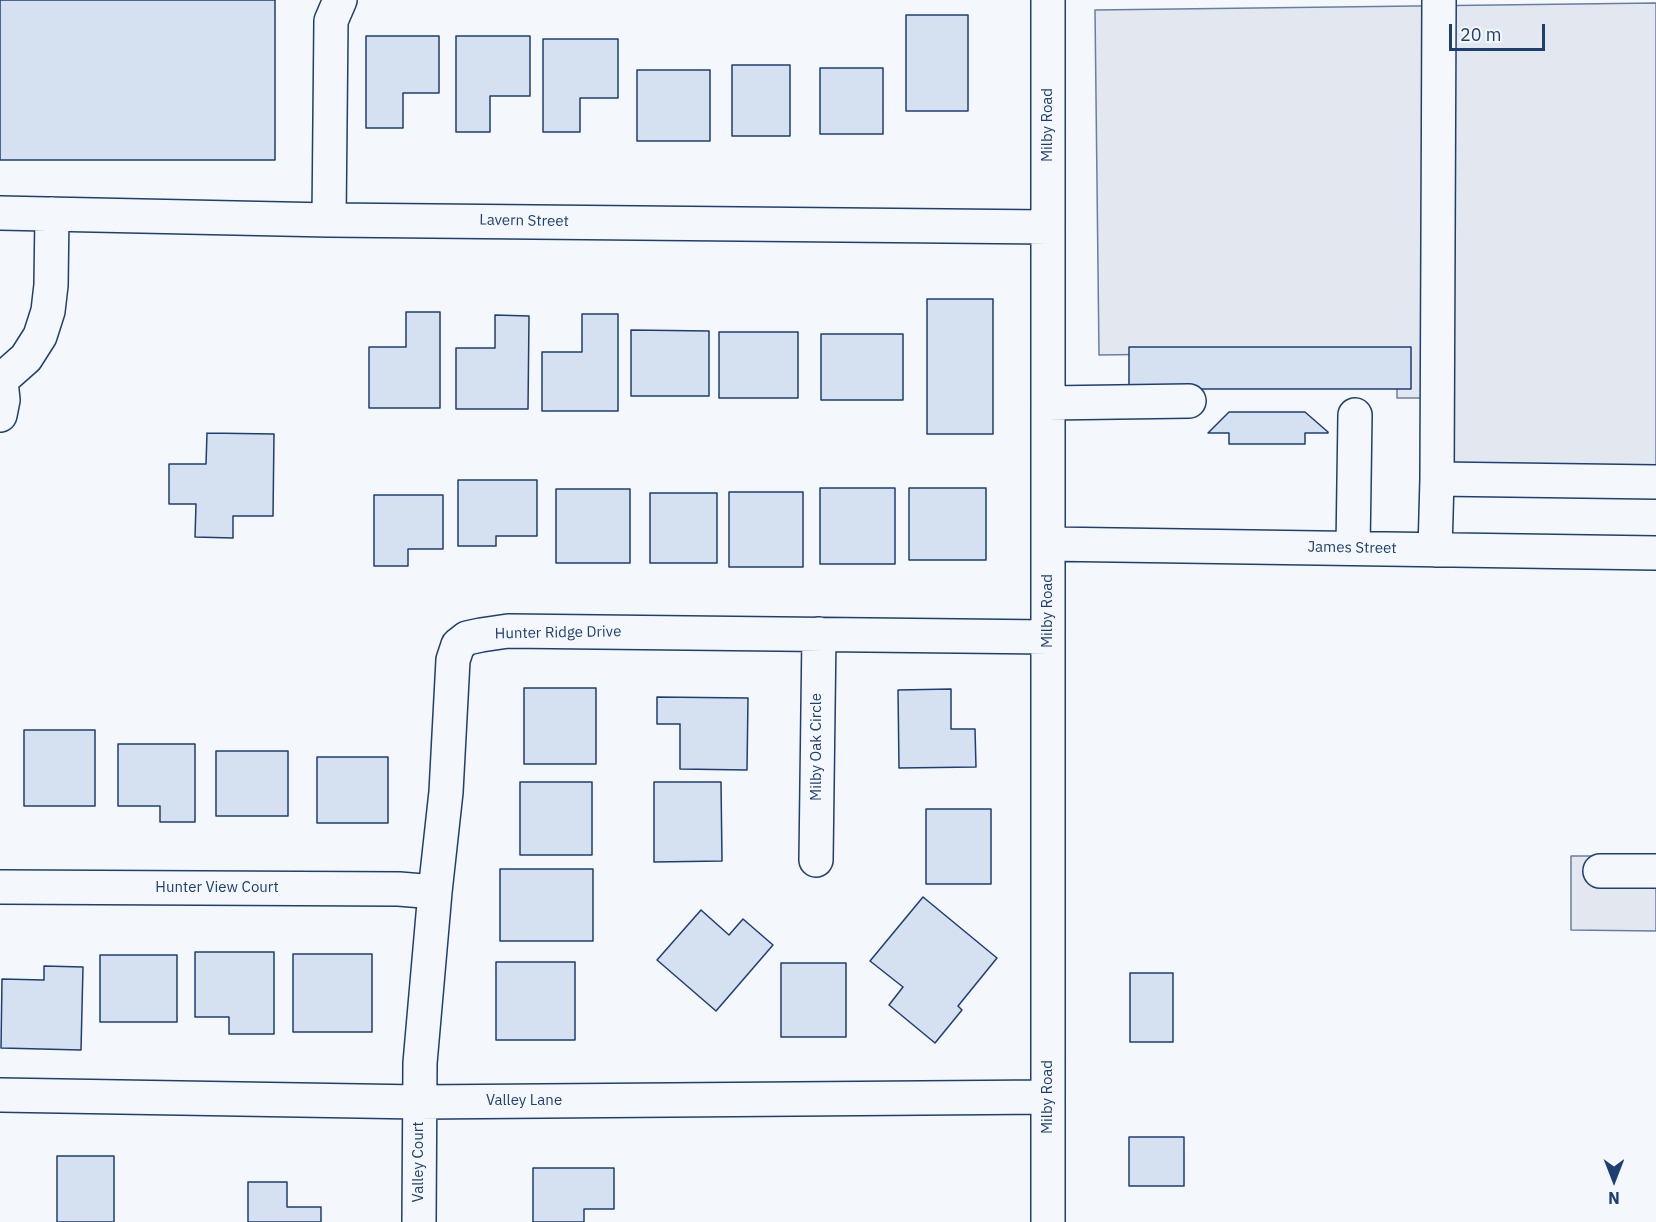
<!DOCTYPE html>
<style>
body{margin:0}
#map{position:relative;width:1656px;height:1222px;overflow:hidden;background:#f4f7fb;font-family:"IBM Plex Sans",sans-serif}
canvas{display:block}
.north{position:absolute;left:1584px;top:1150px;width:60px;height:60px;-webkit-text-stroke:4px #f4f7fb;paint-order:stroke;rotate:180deg;font-size:16px;font-weight:700;line-height:24px;text-align:center;color:#1d3f73}
.north::after{content:'';display:block;margin:auto;width:21px;height:27px;background:#1d3f73;clip-path:polygon(50% 0,100% 100%,50% 72%,0 100%)}
.scale{position:absolute;left:1449px;top:24px;width:96px;height:27px;box-sizing:border-box;border:3px solid #1d3f73;border-top:0;padding-left:8px;font-size:18px;line-height:21px;white-space:nowrap;color:#1d3f73;-webkit-text-stroke:4px #f4f7fb;paint-order:stroke}
</style>
<div id="map">
<canvas width="1656" height="1222"></canvas>
<div class="north">N</div>
<div class="scale">20 m</div>
</div>
<script>
const g = document.querySelector('canvas').getContext('2d');
g.lineJoin = 'round';
function fillPath(path, color) { g.fillStyle = color; g.fill(path, 'evenodd'); }
const poly = rows => new Path2D(rows.map(r => 'M' + r).join(''));
function strokePath(path, color, width, dash) { g.strokeStyle = color; g.lineWidth = width; g.lineCap = dash ? 'butt' : 'round'; g.setLineDash(dash || []); g.stroke(path); }
function label(font, color, halo, rows, align = 'center') {
  g.font = font + ' "IBM Plex Sans",sans-serif'; g.lineWidth = 4.5; g.setLineDash([]); g.textBaseline = 'middle'; g.strokeStyle = halo; g.fillStyle = color; for (const [text, x, y, turn = 0] of rows) {
    g.save(); g.translate(x, y); g.rotate((+turn || 0) * Math.PI / 180); g.textAlign = isNaN(turn) ? turn : align; if (halo) g.strokeText(text, 0, 0); g.fillText(text, 0, 0); g.restore();
  }
}
const parking = poly([
 [1656,3,1656,468,1429,471,1428,398,1397,398,1397,351,1099,355,1095,10,1656,3],
 [1571,856,1656,856,1656,931,1571,930,1571,856]
]);
fillPath(parking, '#e3e8f0');
strokePath(parking, '#687fa3', 1.5);
const building = poly([
 [0,0,275,0,275,160,0,160,0,0],
 [906,15,968,15,968,111,906,111,906,15],
 [366,36,439,36,439,93,403,93,403,128,366,128,366,36],
 [456,36,530,36,530,96,490,96,490,132,456,132,456,36],
 [543,39,618,39,618,98,580,98,580,132,543,132,543,39],
 [732,65,790,65,790,136,732,136,732,65],
 [820,68,883,68,883,134,820,134,820,68],
 [637,70,710,70,710,141,637,141,637,70],
 [927,299,993,299,993,434,927,434,927,299],
 [406,312,440,312,440,408,369,408,369,347,406,347,406,312],
 [582,314,618,314,618,411,542,411,542,352,582,352,582,314],
 [495,315,529,316,528,409,456,409,456,348,495,348,495,315],
 [631,330,709,331,709,396,631,396,631,330],
 [719,332,798,332,798,398,719,398,719,332],
 [821,334,903,334,903,400,821,400,821,334],
 [1129,347,1411,347,1411,389,1129,389,1129,347],
 [1229,412,1305,412,1328,432,1328,433,1305,433,1305,444,1229,444,1229,433,1208,433,1229,412],
 [207,433,274,434,273,516,233,516,233,538,195,537,196,504,169,504,169,464,206,464,207,433],
 [458,480,537,480,537,536,496,536,496,546,458,546,458,480],
 [820,488,895,488,895,564,820,564,820,488],
 [909,488,986,488,986,560,909,560,909,488],
 [556,489,630,489,630,563,556,563,556,489],
 [729,492,803,492,803,567,729,567,729,492],
 [650,493,717,493,717,563,650,563,650,493],
 [374,495,443,495,443,549,408,549,408,566,374,566,374,495],
 [524,688,596,688,596,764,524,764,524,688],
 [951,689,951,729,975,729,976,767,899,768,898,690,951,689],
 [657,697,748,698,747,770,680,769,680,724,657,724,657,697],
 [24,730,95,730,95,806,24,806,24,730],
 [118,744,195,744,195,822,160,822,160,806,118,806,118,744],
 [216,751,288,751,288,816,216,816,216,751],
 [317,757,388,757,388,823,317,823,317,757],
 [520,782,592,782,592,855,520,855,520,782],
 [654,782,721,782,722,861,654,862,654,782],
 [926,809,991,809,991,884,926,884,926,809],
 [500,869,593,869,593,941,500,941,500,869],
 [923,897,997,958,958,1006,962,1010,935,1043,889,1005,903,987,870,961,923,897],
 [701,910,729,935,743,919,773,945,716,1011,657,960,701,910],
 [195,952,274,952,274,1034,229,1034,229,1017,195,1017,195,952],
 [293,954,372,954,372,1032,293,1032,293,954],
 [100,955,177,955,177,1022,100,1022,100,955],
 [496,962,575,962,575,1040,496,1040,496,962],
 [781,963,846,963,846,1037,781,1037,781,963],
 [44,966,83,967,81,1050,1,1048,2,979,44,980,44,966],
 [1130,973,1173,973,1173,1042,1130,1042,1130,973],
 [1129,1137,1184,1137,1184,1186,1129,1186,1129,1137],
 [57,1156,114,1156,114,1222,57,1222,57,1156],
 [533,1168,614,1168,614,1209,584,1209,584,1222,533,1222,533,1168],
 [248,1182,287,1182,287,1207,321,1207,321,1222,248,1222,248,1182]
]);
fillPath(building, '#d5e0f0');
strokePath(building, '#1d3f73', 1.5);
const minor = poly([
 [0,213,329,220,1048,227],
 [329,220,331,21,340,0],
 [0,381,26,358,40,336,48,311,51,285,52,214],
 [1048,403,1189,401],
 [0,415,3,400,1,381],
 [1437,479,1439,0],
 [1048,544,1656,553],
 [1353,548,1355,415],
 [1435,550,1437,479,1656,482],
 [816,860,819,634],
 [1600,871,1656,871],
 [0,887,399,889,435,892],
 [0,1095,419,1102,1048,1097],
 [419,1222,420,1063,435,892,446,792,453,660,458,645,467,638,481,635,508,631,1048,637],
 [1048,1222,1048,0]
]);
strokePath(minor, '#1d3f73', 36);
strokePath(minor, '#f4f7fb', 33);
label('15px', '#1d3f73', '#f4f7fb', [
 ["Milby Road",1048,125,-90],
 ["Lavern Street",524,221,1],
 ["James Street",1352,548,1],
 ["Milby Road",1048,611,-90],
 ["Hunter Ridge Drive",558,633,-1],
 ["Milby Oak Circle",817,747,-90],
 ["Hunter View Court",217,888],
 ["Milby Road",1048,1097,-90],
 ["Valley Lane",524,1101],
 ["Valley Court",419,1162,-90]
]);
</script>
